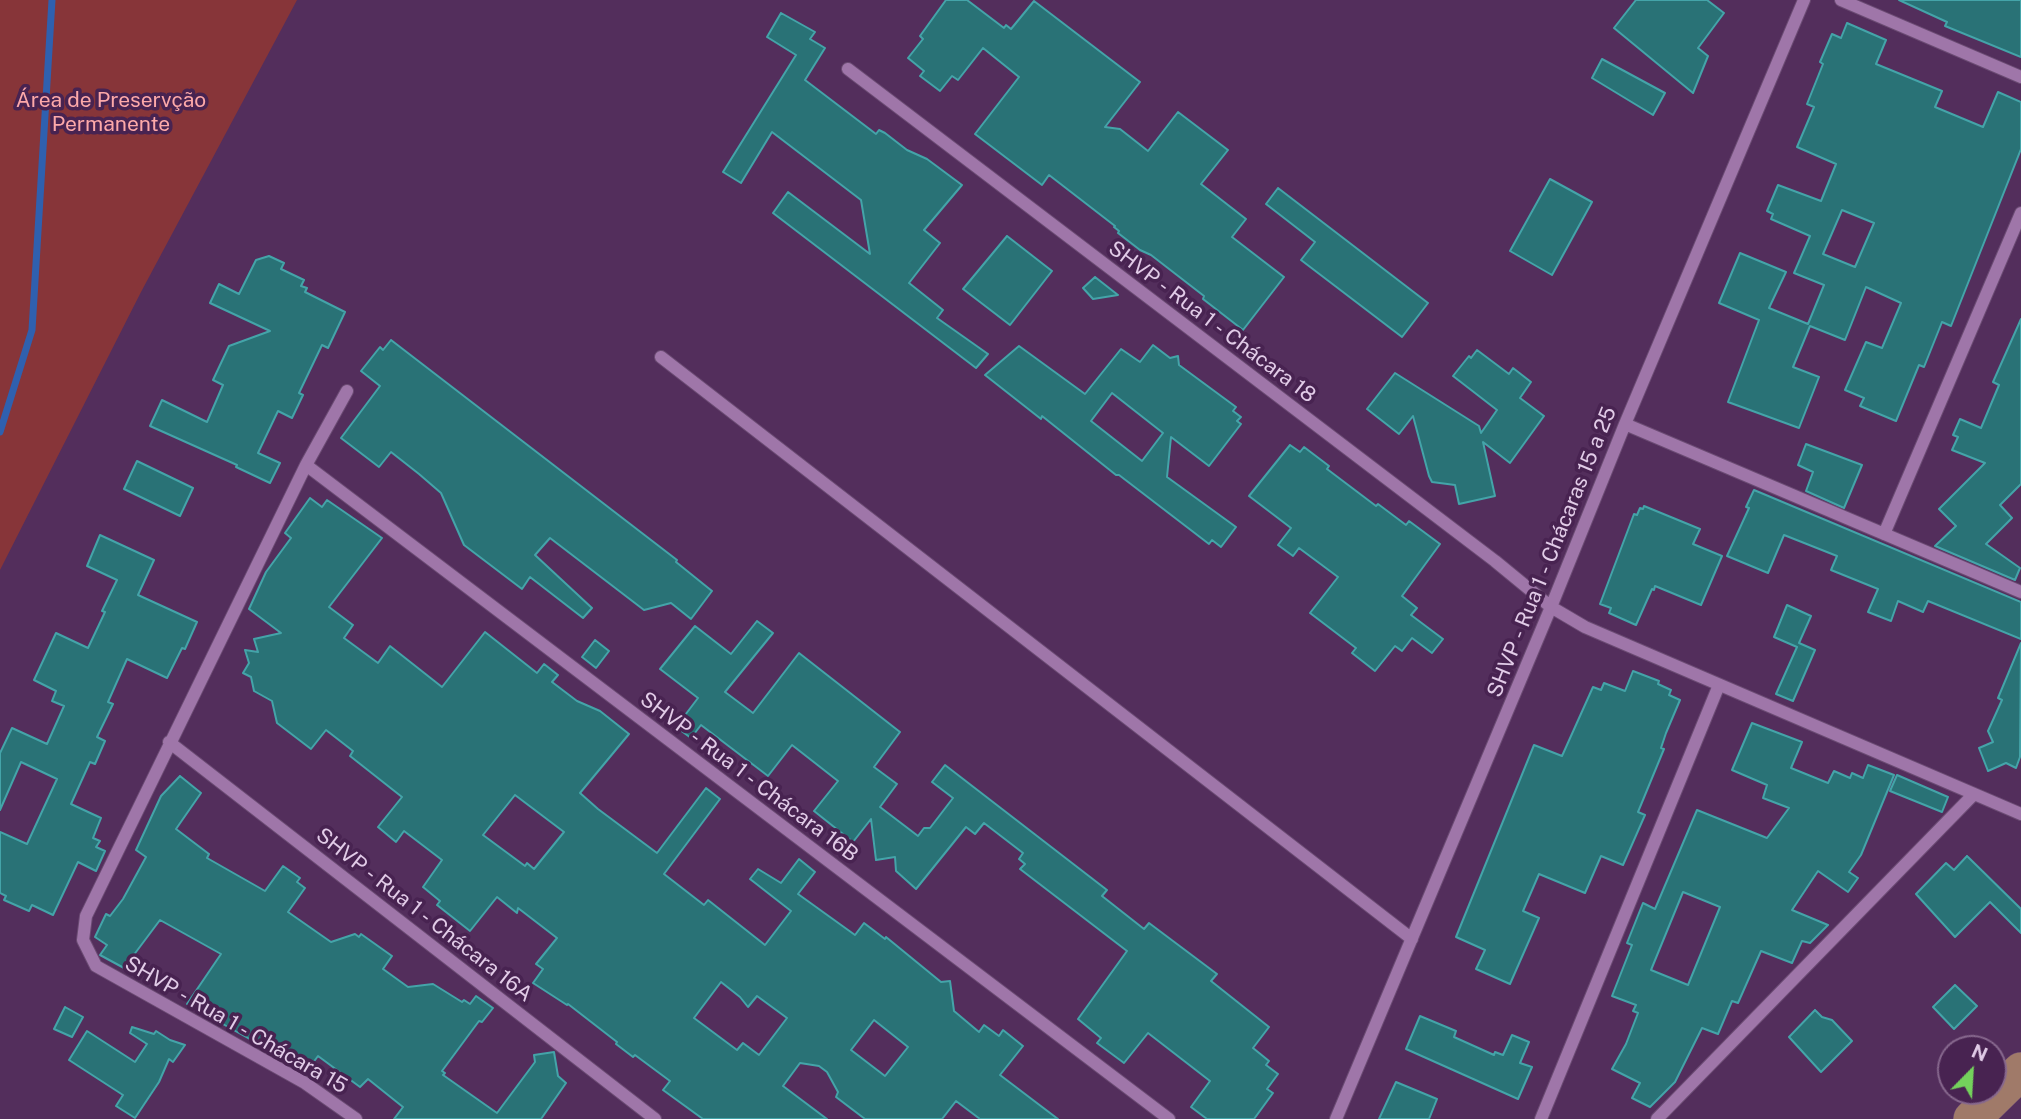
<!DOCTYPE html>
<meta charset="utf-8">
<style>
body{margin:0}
#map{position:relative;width:2021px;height:1119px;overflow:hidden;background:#532e5c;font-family:"Public Sans",sans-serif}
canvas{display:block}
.north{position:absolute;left:1937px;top:1035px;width:70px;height:70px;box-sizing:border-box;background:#482351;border:2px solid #86678d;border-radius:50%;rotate:24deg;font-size:19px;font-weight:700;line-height:28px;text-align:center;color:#e2cce8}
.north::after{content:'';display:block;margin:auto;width:24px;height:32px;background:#74d25c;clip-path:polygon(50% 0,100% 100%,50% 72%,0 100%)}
</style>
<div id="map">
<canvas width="2021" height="1119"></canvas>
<div class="north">N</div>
</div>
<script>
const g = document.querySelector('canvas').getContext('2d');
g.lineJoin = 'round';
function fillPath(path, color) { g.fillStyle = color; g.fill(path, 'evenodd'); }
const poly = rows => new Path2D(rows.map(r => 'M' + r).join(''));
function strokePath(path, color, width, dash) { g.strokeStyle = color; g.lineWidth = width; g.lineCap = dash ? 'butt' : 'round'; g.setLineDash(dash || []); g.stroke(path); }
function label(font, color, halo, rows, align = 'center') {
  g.font = font + ' "Public Sans",sans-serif'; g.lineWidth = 7; g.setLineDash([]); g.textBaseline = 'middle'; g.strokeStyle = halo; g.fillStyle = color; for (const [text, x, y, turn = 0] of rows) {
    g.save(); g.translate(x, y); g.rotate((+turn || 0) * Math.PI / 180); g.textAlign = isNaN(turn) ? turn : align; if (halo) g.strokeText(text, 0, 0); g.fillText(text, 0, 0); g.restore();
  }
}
fillPath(poly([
 [0,0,297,0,141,292,0,570]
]), '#873539');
strokePath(poly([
 [0,432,32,330,52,0]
]), '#2f60af', 7);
const building = poly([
 [946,0,967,0,1004,28,1006,25,1011,29,1034,1,1140,82,1105,127,1120,129,1148,151,1178,112,1228,150,1201,184,1246,219,1232,237,1284,277,1243,330,1203,299,1204,296,1151,255,1140,250,1118,233,1119,231,1114,227,1115,226,1049,175,1042,185,975,134,1019,77,983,48,958,80,952,76,940,91,920,76,924,71,908,58,923,39,920,36,946,0],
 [1636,0,1707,0,1724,13,1698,48,1708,56,1693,93,1614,28,1636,0],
 [1899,0,2021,0,2021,57,1945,26,1947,22,1899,0],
 [781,13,815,32,810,39,825,48,805,80,876,134,879,130,885,133,907,150,927,159,962,185,924,230,940,243,909,283,943,310,937,318,988,354,976,368,773,213,788,192,870,254,861,200,772,132,741,183,723,172,796,55,767,37,781,13],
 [1847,23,1886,40,1876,64,1942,91,1935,107,1983,127,1998,92,2021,102,2021,149,1951,326,1942,322,1924,367,1919,365,1896,421,1860,406,1864,398,1845,390,1866,342,1882,348,1901,303,1866,287,1845,340,1810,326,1793,367,1819,377,1799,428,1728,402,1759,320,1719,303,1740,253,1786,272,1769,308,1808,324,1824,285,1794,273,1810,236,1771,219,1773,214,1767,211,1778,185,1821,201,1836,164,1797,147,1814,107,1807,104,1823,64,1820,62,1832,34,1841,38,1847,23],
 [1842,210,1874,223,1855,267,1823,254,1842,210],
 [1602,59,1665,93,1653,115,1592,78,1602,59],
 [1550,179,1592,202,1552,275,1510,251,1550,179],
 [1278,188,1428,303,1402,337,1301,260,1315,242,1266,204,1278,188],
 [1007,236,1052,271,1010,325,963,289,1007,236],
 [269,256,284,263,281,269,304,280,301,286,307,288,305,292,345,312,328,348,322,345,299,393,303,395,292,418,278,411,258,453,280,463,270,483,236,467,237,465,150,426,162,400,207,422,223,385,213,380,229,346,270,331,210,303,219,284,239,294,256,260,269,256],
 [1095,277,1118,295,1093,299,1083,288,1095,277],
 [2021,319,2021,484,2000,505,2012,518,1986,544,2020,568,2015,580,1935,546,1956,526,1939,509,1985,463,1952,450,1958,437,1953,435,1960,419,1981,428,1999,385,1993,382,2021,319],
 [391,340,677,560,676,562,712,591,691,619,671,603,644,610,550,538,535,555,592,608,583,618,530,577,522,589,464,545,441,493,419,474,391,452,379,467,341,438,380,386,361,371,380,347,383,350,391,340],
 [1153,345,1170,358,1178,356,1179,365,1236,407,1233,411,1241,417,1237,421,1241,424,1209,466,1171,437,1167,477,1236,527,1221,547,1212,540,1209,544,1119,475,1116,475,1042,416,1041,419,985,375,1019,346,1085,394,1121,349,1140,362,1153,345],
 [1112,393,1163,433,1142,461,1091,421,1112,393],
 [1477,350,1509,374,1513,368,1531,382,1520,398,1544,416,1510,463,1483,442,1495,496,1459,504,1455,485,1432,482,1429,476,1413,416,1399,434,1367,409,1395,373,1479,426,1481,433,1497,410,1453,376,1469,356,1471,358,1477,350],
 [1806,444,1862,465,1844,508,1806,491,1813,472,1798,465,1806,444],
 [1290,445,1300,452,1304,447,1329,466,1327,469,1376,506,1378,504,1406,525,1409,521,1440,544,1402,596,1417,608,1411,615,1443,639,1432,653,1412,638,1402,651,1395,646,1375,671,1352,653,1356,648,1310,613,1338,577,1299,548,1293,556,1278,545,1291,528,1249,496,1290,445],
 [137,461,193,488,180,516,124,489,137,461],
 [1754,490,2021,602,2021,639,1928,601,1923,612,1898,601,1891,621,1868,612,1878,589,1831,570,1837,556,1784,535,1768,573,1727,556,1749,508,1746,507,1754,490],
 [310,498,322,507,327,500,382,538,329,607,353,625,344,638,378,663,390,646,442,687,485,632,537,673,544,664,558,675,552,682,577,701,600,711,629,734,580,793,598,809,657,853,706,788,720,799,664,874,704,905,708,900,765,945,791,911,750,879,758,869,781,883,799,859,815,872,798,894,855,935,864,923,885,939,886,937,941,982,950,981,954,1011,979,1032,984,1025,999,1036,1003,1030,1023,1046,1000,1075,1058,1119,980,1119,956,1101,942,1119,865,1119,836,1097,838,1092,827,1072,819,1066,800,1063,783,1086,827,1119,703,1119,663,1090,670,1081,635,1055,633,1057,616,1044,617,1042,568,1004,567,1005,533,983,543,969,536,964,557,938,518,908,517,913,497,897,470,931,437,905,440,901,423,887,442,860,404,831,396,842,378,827,402,797,350,756,353,751,326,730,311,749,277,723,272,701,254,691,251,677,243,673,249,663,245,650,258,652,254,639,281,633,249,609,266,572,291,538,285,533,310,498],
 [515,795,564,832,534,869,527,863,525,866,483,835,515,795],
 [721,982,740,997,748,1007,757,996,787,1018,759,1055,743,1043,737,1050,694,1018,721,982],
 [874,1020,908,1047,885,1076,851,1050,874,1020],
 [1644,506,1700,529,1693,544,1722,556,1701,605,1655,586,1654,590,1652,589,1636,625,1609,613,1611,608,1600,604,1634,514,1637,515,1640,508,1643,509,1644,506],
 [100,535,154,560,138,595,197,622,185,649,182,648,167,678,127,659,108,702,113,704,97,737,105,741,95,764,90,762,71,804,101,818,93,838,100,841,96,847,105,851,96,871,78,862,53,915,32,905,29,911,4,900,6,896,0,893,0,832,27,844,57,779,21,762,0,810,0,753,12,728,47,744,64,706,52,701,56,691,34,680,56,633,88,648,105,612,102,611,117,580,87,566,100,535],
 [1787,605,1811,616,1799,643,1815,650,1793,701,1776,694,1797,647,1774,637,1787,605],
 [757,621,773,633,725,692,753,713,799,653,900,732,874,767,897,784,880,807,918,836,924,828,930,828,953,798,932,782,945,765,1107,890,1102,896,1144,929,1149,923,1217,974,1211,981,1269,1027,1253,1048,1269,1061,1266,1065,1278,1074,1267,1089,1273,1093,1254,1119,1207,1119,1191,1107,1210,1081,1148,1033,1124,1063,1097,1043,1101,1038,1078,1019,1127,951,1020,869,1025,864,1019,859,1023,853,984,823,975,834,966,827,916,889,896,871,895,857,876,860,871,819,853,842,814,811,838,781,792,745,768,776,701,725,691,738,676,727,698,698,660,669,695,626,731,654,757,621],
 [595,640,609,651,596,668,582,657,595,640],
 [2021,643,2020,757,2016,768,2006,763,1988,771,1979,748,1993,742,1988,731,2002,700,1998,698,2021,643],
 [1633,671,1659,681,1658,684,1671,690,1669,695,1680,700,1666,733,1661,748,1664,749,1638,812,1645,815,1623,865,1601,856,1585,893,1539,874,1523,911,1539,918,1510,984,1476,969,1485,950,1456,937,1534,745,1562,756,1593,687,1601,690,1604,683,1625,691,1633,671],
 [1752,723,1802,742,1791,768,1828,783,1834,771,1850,778,1852,773,1863,778,1868,765,1894,775,1861,855,1849,872,1858,878,1848,892,1818,871,1792,910,1828,925,1810,943,1802,941,1792,963,1761,951,1738,1003,1732,1001,1718,1034,1702,1028,1675,1082,1650,1107,1632,1098,1640,1083,1612,1069,1626,1044,1638,1013,1633,1011,1636,1005,1612,996,1632,945,1627,943,1643,903,1655,909,1697,810,1767,838,1789,808,1763,798,1767,785,1732,770,1752,723],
 [1683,892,1720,907,1688,985,1651,970,1683,892],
 [1897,775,1948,797,1942,812,1890,791,1897,775],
 [180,776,201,793,176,829,209,854,207,858,265,891,283,866,300,878,297,882,305,888,288,912,331,942,355,934,359,937,361,934,392,956,383,969,408,987,433,984,462,1002,464,1000,470,1004,476,996,493,1008,482,1022,479,1021,442,1071,445,1073,443,1075,497,1113,535,1062,534,1055,554,1052,558,1076,566,1083,541,1119,394,1119,403,1107,368,1079,360,1087,318,1056,307,1071,187,1004,221,954,160,920,124,968,100,955,107,945,95,937,106,914,110,916,123,899,146,857,136,850,161,796,180,776],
 [1967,856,2021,909,2021,933,1990,902,1955,937,1916,894,1946,863,1954,870,1967,856],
 [1955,985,1977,1006,1954,1029,1933,1007,1955,985],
 [65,1007,83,1017,72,1037,54,1029,65,1007],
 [1815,1010,1822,1017,1832,1020,1852,1041,1821,1072,1789,1037,1815,1010],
 [1420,1016,1456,1031,1454,1037,1494,1055,1495,1052,1503,1055,1512,1035,1529,1042,1520,1063,1532,1067,1518,1099,1406,1049,1420,1016],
 [132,1027,154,1034,156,1031,170,1040,185,1045,173,1062,169,1059,159,1082,135,1118,116,1106,123,1095,69,1060,87,1031,135,1062,147,1044,130,1033,132,1027],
 [1396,1082,1437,1099,1429,1119,1379,1119,1396,1082]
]);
fillPath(building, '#297276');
strokePath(building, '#44a4a9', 2);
const minor = poly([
 [1841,0,2021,77],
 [848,69,1495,561,1551,607,1585,627,2021,814],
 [661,357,1412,939],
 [347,391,306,465,86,916,83,940,96,966,305,1083,356,1119],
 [1625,424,2021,592],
 [306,465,1169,1119],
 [1884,534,2021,213],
 [169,742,655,1119],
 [1336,1119,1551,607,1625,424,1804,0],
 [1541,1119,1719,685],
 [1657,1119,1974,794]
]);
const major = poly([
 [1972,1119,2021,1071]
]);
strokePath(minor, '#6b4b73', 14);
strokePath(major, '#6b4b73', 38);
strokePath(minor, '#9f76a9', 12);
strokePath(major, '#a07a69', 37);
label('21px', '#fda9a9', '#482351', [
 ["Área de Preservção",111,101],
 ["Permanente",111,125]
]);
label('21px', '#e2cce8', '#482351', [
 ["SHVP - Rua 1 - Chácara 18",1212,322,37],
 ["SHVP - Rua 1 - Chácaras 15 a 25",1552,552,-68],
 ["SHVP - Rua 1 - Chácara 16B",749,777,37],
 ["SHVP - Rua 1 - Chácara 16A",424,915,38],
 ["SHVP - Rua 1 - Chácara 15",236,1025,30]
]);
</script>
